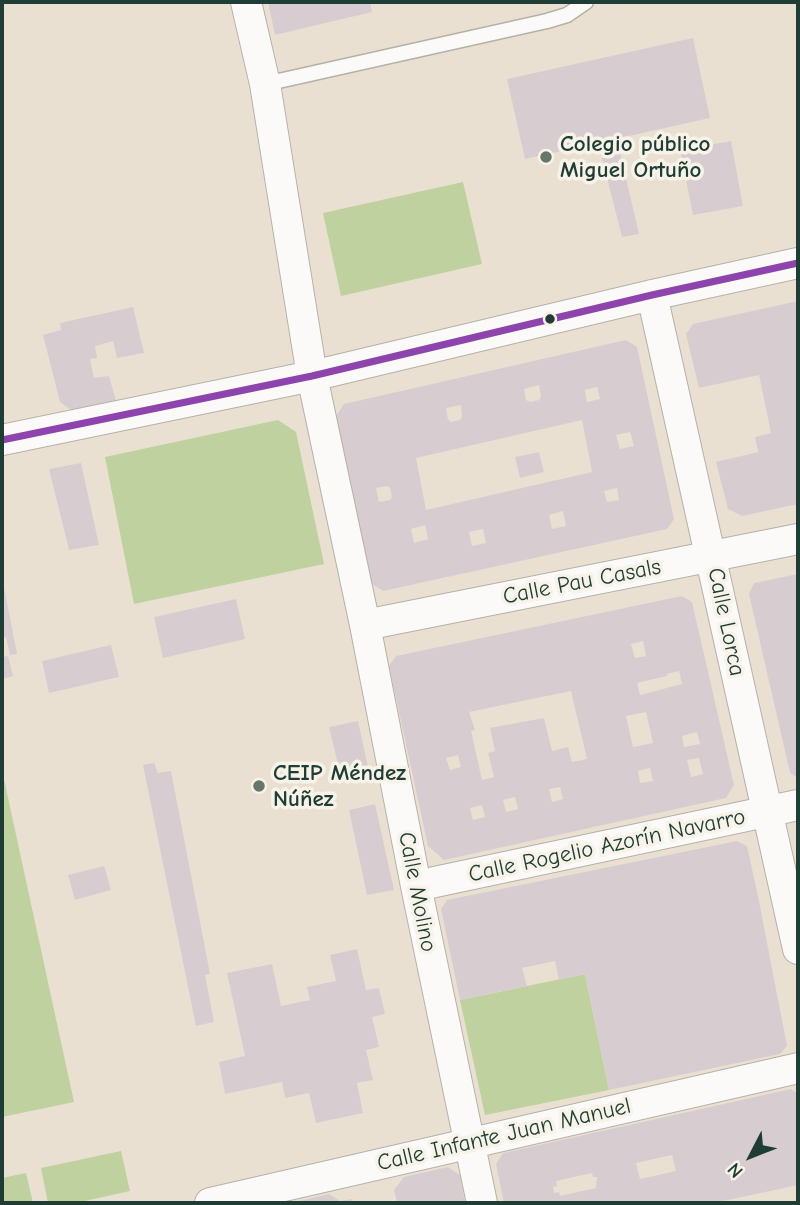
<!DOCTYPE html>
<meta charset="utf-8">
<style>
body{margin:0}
#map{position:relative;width:800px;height:1205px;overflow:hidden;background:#eae0d2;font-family:"Comic Neue",sans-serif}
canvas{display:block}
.frame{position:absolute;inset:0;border:4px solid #1f3d34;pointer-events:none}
.north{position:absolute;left:716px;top:1121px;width:70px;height:70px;-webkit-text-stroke:5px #f7f3e8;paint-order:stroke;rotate:228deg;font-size:19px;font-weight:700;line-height:28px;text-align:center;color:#1f3d34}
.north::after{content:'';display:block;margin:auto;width:24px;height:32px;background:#1f3d34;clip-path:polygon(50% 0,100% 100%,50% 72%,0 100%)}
</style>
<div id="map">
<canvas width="800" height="1205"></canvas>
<div class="frame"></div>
<div class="north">N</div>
</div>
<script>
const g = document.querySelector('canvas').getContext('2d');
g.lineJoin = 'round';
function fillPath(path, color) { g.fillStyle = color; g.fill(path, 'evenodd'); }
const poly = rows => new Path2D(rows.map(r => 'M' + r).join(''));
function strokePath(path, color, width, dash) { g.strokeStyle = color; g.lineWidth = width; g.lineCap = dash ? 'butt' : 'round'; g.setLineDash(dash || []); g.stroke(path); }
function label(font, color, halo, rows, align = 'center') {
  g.font = font + ' "Comic Neue",sans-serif'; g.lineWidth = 7; g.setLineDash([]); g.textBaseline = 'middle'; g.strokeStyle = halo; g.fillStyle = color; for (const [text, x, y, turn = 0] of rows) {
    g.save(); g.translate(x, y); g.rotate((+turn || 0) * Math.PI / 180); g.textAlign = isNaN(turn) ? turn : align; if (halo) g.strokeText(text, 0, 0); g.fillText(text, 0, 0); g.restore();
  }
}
fillPath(poly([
 [463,182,482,264,341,296,323,213],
 [278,420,296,432,324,564,134,604,105,457],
 [2,770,74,1102,2,1117],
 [585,974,609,1090,485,1115,460,1000],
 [121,1151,130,1191,76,1203,48,1203,41,1168],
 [26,1173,33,1203,2,1203,2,1178]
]), '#bed19e');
fillPath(poly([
 [268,2,370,2,372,12,275,35],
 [693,38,710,118,525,159,507,79],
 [731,141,743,206,693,215,680,150],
 [620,153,639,234,622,237,602,158],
 [798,301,798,504,742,516,728,509,716,462,758,452,755,437,771,433,759,375,699,388,686,334,693,324],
 [133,307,144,353,117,358,113,341,95,346,97,358,90,359,94,378,109,376,116,401,71,410,60,402,43,335,61,330,60,323],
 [626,340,637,347,674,519,667,529,383,591,371,583,336,416,344,404],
 [539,385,541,397,539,400,530,402,526,400,524,389],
 [597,387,600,399,587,402,585,390],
 [461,405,462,417,460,420,451,422,448,419,446,408],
 [582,420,592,472,426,510,416,458],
 [630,432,634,446,620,449,616,435],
 [387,486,390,488,392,497,390,500,379,502,376,488],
 [617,488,619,500,607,502,604,491],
 [563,511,566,526,552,529,549,515],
 [425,525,428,539,414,543,411,529],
 [483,529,486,543,472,546,469,532],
 [539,452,544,472,520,478,515,457],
 [81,463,99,545,69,550,49,469],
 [798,574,798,778,790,773,749,594,754,583],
 [3,582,17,654,10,655,6,637,2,638],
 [682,596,692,602,734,785,726,798,444,860,428,846,389,666,396,656],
 [643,641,646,656,635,658,631,644],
 [679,671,682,684,640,695,637,683,667,676,667,674],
 [571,691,587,759,572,762,568,747,552,751,544,718,490,728,495,751,488,753,494,777,482,780,471,731,475,730,469,712],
 [646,712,653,743,633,747,626,716],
 [697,732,700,744,684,747,682,736],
 [458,755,461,767,450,770,446,758],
 [699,758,703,774,691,777,687,760],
 [650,768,653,781,640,783,638,771],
 [560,787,563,799,552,802,549,789],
 [515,797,518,809,506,812,503,800],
 [482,805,485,817,473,820,470,808],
 [236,599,245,639,163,658,154,617],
 [111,645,119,677,49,693,42,661],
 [8,656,13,676,2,679,2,657],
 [358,721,368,767,340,773,329,727],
 [154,763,158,773,171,771,210,974,205,975,214,1022,196,1026,143,765],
 [375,804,394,890,367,895,349,810],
 [737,841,747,846,758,896,787,1046,780,1054,609,1090,585,974,559,980,555,961,522,968,527,986,460,1000,441,909,447,900],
 [104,866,111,890,75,900,68,875],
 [357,949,366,990,379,988,385,1014,372,1017,379,1047,366,1050,373,1080,357,1083,363,1113,316,1123,309,1093,285,1098,282,1082,225,1094,219,1062,245,1056,227,973,272,964,281,1006,310,1000,307,987,336,981,330,955],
 [791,1089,798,1094,798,1185,714,1203,504,1203,496,1164,503,1153],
 [672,1155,676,1171,640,1179,636,1163],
 [592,1173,593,1177,597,1177,596,1188,560,1196,559,1192,554,1193,553,1187,557,1186,556,1181],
 [448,1167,460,1175,465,1203,397,1203,394,1190,404,1177],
 [329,1194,340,1201,352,1199,353,1203,291,1203]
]), '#d7cdd1');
const service = poly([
 [265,84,547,21,567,15,586,2]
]);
const minor = poly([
 [246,2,265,84,312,376,365,625,416,886,482,1203],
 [652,295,798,949],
 [2,440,312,376,652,295,798,263],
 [365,625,798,539],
 [416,886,798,805],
 [210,1203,798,1068]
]);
strokePath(service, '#b4b1a7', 17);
strokePath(minor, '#b4b1a7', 32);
strokePath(service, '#fcfaf8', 14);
strokePath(minor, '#fcfaf8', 30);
strokePath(poly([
 [2,440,312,376,652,295,798,263]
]), '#8e44ad', 7);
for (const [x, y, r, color] of [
 [546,157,7,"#66766b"],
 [550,319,6,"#1f3d34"],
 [259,786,7,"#66766b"]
]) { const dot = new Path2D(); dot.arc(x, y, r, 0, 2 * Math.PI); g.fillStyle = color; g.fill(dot); strokePath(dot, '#f7f3e8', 2.5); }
label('bold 23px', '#1f3d34', '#f7f3e8', [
 ["Colegio público",560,144],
 ["Miguel Ortuño",560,170],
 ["CEIP Méndez",273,773],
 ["Núñez",273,799]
], 'left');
label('23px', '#1f3d34', '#f7f3e8', [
 ["Calle Pau Casals",582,582,-11],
 ["Calle Lorca",726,622,78],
 ["Calle Rogelio Azorín Navarro",607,846,-12],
 ["Calle Molino",417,892,79],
 ["Calle Infante Juan Manuel",504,1135,-13]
]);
</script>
